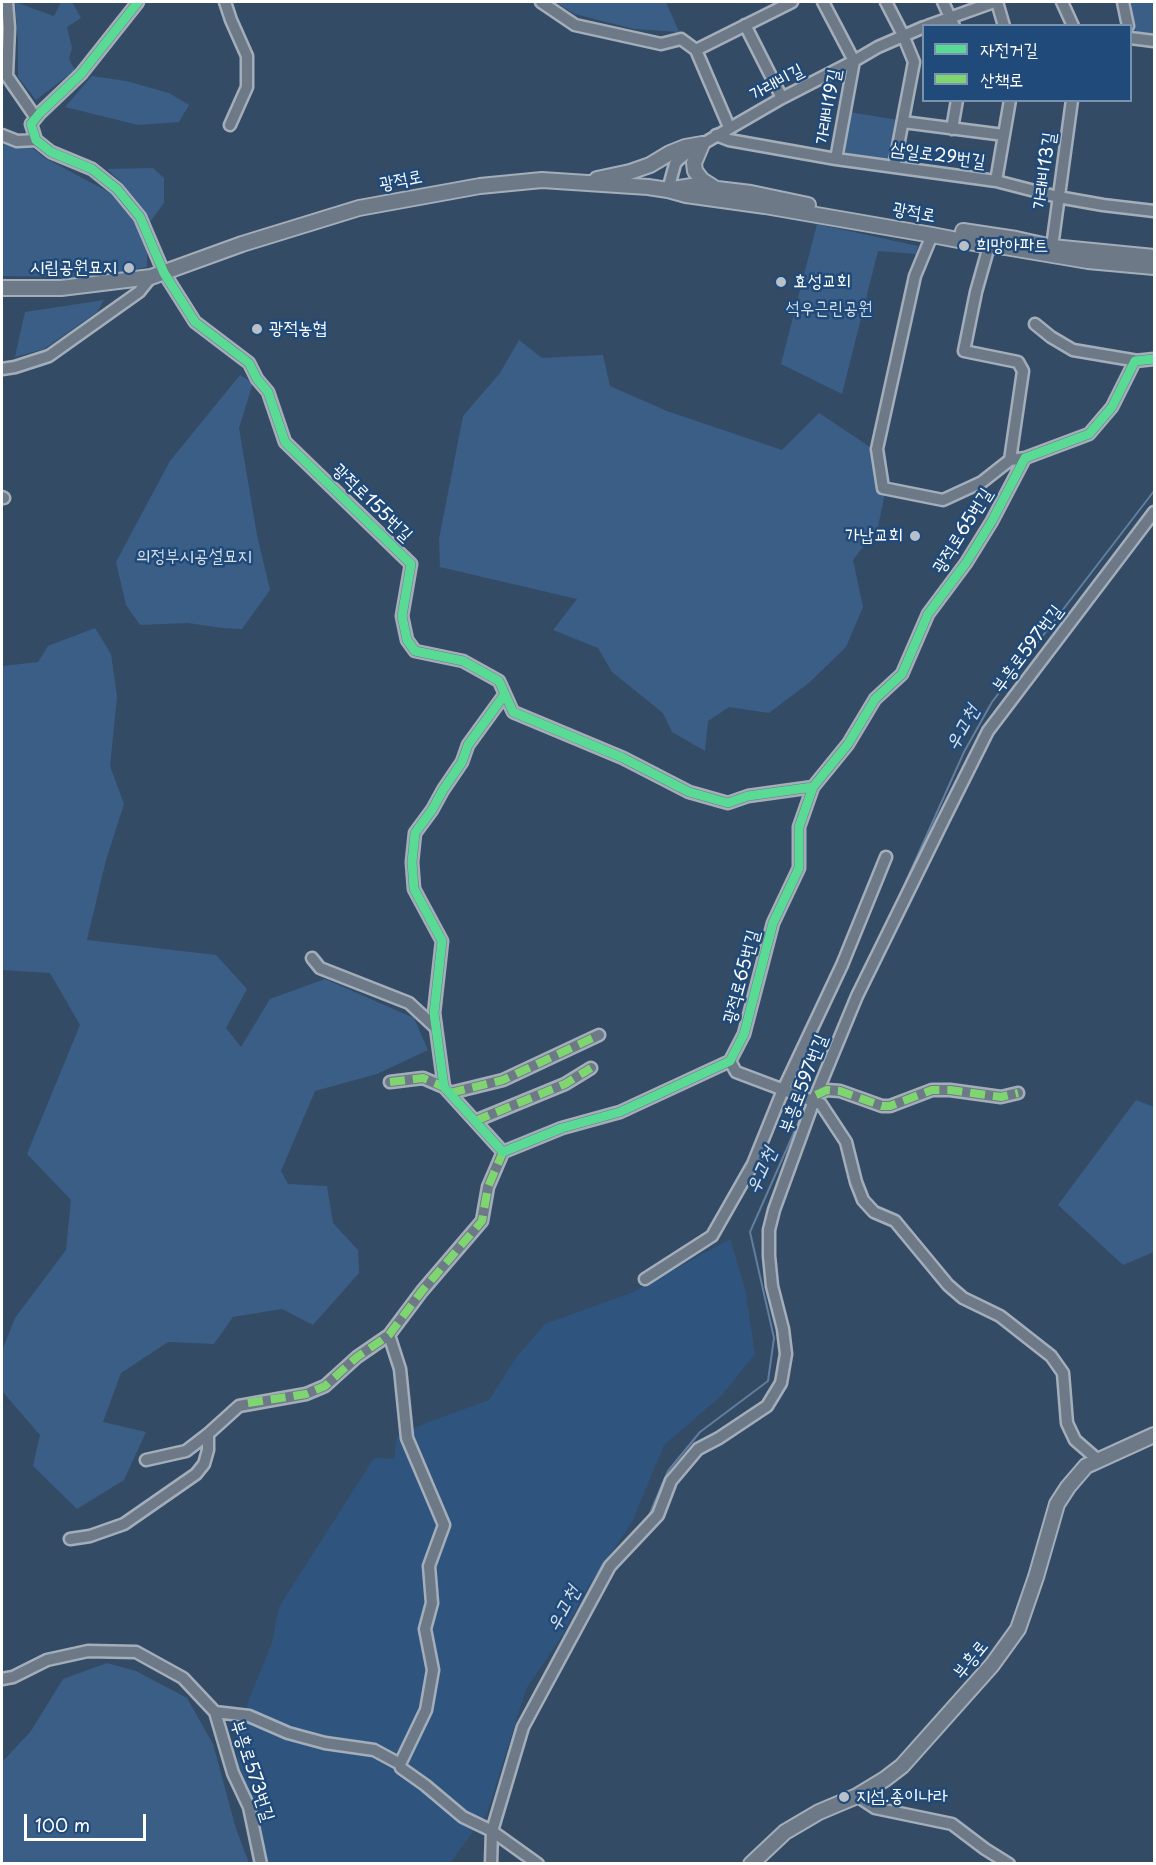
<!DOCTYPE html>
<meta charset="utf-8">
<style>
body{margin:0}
#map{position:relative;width:1156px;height:1865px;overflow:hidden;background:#344b65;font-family:"Playpen Sans","Poor Story",sans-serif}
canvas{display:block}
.frame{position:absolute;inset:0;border:3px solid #fff;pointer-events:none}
.legend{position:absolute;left:922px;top:24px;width:210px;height:78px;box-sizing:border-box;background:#1f4a7a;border:2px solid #7992af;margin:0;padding:8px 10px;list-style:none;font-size:18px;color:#fff}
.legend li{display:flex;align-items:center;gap:12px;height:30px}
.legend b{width:30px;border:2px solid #7992af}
.scale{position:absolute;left:24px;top:1814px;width:122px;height:27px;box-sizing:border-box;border:3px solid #fff;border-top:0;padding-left:8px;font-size:18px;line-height:21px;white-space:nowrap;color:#fff;-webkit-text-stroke:4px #1f4a7a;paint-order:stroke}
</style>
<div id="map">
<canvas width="1156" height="1865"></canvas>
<div class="frame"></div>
<ul class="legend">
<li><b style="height:8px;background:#5adb95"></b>자전거길</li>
<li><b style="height:8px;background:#7fd670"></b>산책로</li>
</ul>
<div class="scale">100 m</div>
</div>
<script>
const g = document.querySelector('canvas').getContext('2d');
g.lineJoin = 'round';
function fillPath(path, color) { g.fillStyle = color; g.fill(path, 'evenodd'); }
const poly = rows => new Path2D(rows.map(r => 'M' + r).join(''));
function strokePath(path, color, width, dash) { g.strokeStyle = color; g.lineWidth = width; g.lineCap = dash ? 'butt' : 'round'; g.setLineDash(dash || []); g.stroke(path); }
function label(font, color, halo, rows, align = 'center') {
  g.font = font + ' "Playpen Sans","Poor Story",sans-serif'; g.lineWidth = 5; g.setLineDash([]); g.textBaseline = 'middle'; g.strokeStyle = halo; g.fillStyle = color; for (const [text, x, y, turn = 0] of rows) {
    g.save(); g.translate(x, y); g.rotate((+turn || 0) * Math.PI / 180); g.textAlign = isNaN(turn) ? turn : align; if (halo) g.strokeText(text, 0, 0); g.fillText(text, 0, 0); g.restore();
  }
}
fillPath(poly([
 [730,1239,745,1289,755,1354,722,1395,664,1445,632,1522,587,1588,562,1636,526,1689,487,1813,450,1863,265,1863,237,1766,239,1739,248,1702,272,1643,279,1607,374,1458,394,1459,397,1437,421,1425,489,1400,516,1358,545,1324,633,1292]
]), '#2f557f');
fillPath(poly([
 [15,2,54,16,61,2,72,2,81,18,67,27,72,48,69,59,75,70,36,100,18,77,18,44],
 [555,2,666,2,679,32,634,29,575,14],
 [1131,2,1154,2,1154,34,1136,33],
 [92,76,126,81,169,93,189,105,179,122,138,125,65,107],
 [849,112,898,120,890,160,879,160,842,154],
 [2,144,14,147,31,147,45,158,116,196,138,226,147,251,147,267,93,277,2,276],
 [153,168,164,178,164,203,150,222,122,183,107,169],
 [817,224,918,246,916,254,878,251,842,394,781,364],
 [104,300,97,312,44,349,15,357,25,312],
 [519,340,542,358,603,355,610,386,667,411,782,450,819,413,870,447,885,493,878,527,853,560,863,607,846,647,810,682,769,713,729,707,708,721,705,751,672,732,663,713,612,672,598,648,553,630,577,599,440,567,439,539,463,416,500,373],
 [240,375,253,383,239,428,257,535,270,590,242,629,222,628,188,623,140,625,126,605,116,562,170,461],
 [95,628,111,654,117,697,110,766,124,804,106,860,87,940,216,955,247,989,226,1028,241,1047,270,999,325,979,414,1018,428,1050,377,1074,315,1091,281,1171,288,1184,327,1186,333,1223,358,1250,359,1273,313,1325,282,1309,233,1317,214,1344,168,1342,121,1373,103,1422,146,1432,124,1480,77,1509,33,1466,40,1435,2,1391,2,1351,15,1318,66,1250,71,1200,27,1154,80,1025,50,973,2,970,2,666,38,662,48,646],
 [1136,1100,1154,1107,1154,1252,1123,1265,1058,1205],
 [107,1663,136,1671,187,1698,213,1744,236,1829,249,1863,2,1863,2,1759,4,1760,31,1731,63,1679]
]), '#3b5e86');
strokePath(poly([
 [890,917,964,752,992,702,1154,491],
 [648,1518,668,1471,700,1432,768,1381,774,1338,750,1232,807,1103],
 [500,1785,516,1727,603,1564,628,1539],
 [485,1864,487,1833]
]), '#617e9e', 2);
const minor = poly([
 [7,2,9,28,7,76,36,118],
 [138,2,81,74,40,113,31,124,36,140,51,152,92,169,117,189,140,217,164,273,195,322,249,363,257,379,268,392,285,442,411,564,402,616,407,640,415,651,463,661,499,681,513,712,623,758,689,792,728,803,748,796,813,787],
 [225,2,231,20,247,56,247,87,230,125],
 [541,2,575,25,661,44,681,39,696,50],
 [823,2,854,61,836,159],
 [886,2,903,35,914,62,894,167],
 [943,2,954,26],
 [997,2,1004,26],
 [1062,2,1073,26],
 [1123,2,1128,26],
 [745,25,782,98],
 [927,26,994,2],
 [1130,38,1154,41],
 [696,50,792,2],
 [696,50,729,127],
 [903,122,1004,135],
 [952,129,957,100],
 [2,135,17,141,36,140],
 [716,135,729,140,836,159,996,181,1058,197,1103,205,1154,211],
 [996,181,1010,100],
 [668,190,675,164,678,160,687,153,782,98,854,61,878,47,924,27],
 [932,235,915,276,877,449,883,488,943,500,982,482,1010,460,1025,458],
 [989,246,976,292,964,351,1018,362,1023,371,1010,460],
 [1052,247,1072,100],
 [1035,324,1051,337,1073,350,1138,361],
 [2,369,15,367,49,356,139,292,151,277],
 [2,497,4,498],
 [505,694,468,745,462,762,443,790,432,810,415,833,412,862,414,889,442,941,434,1013,444,1087,503,1152,562,1128,620,1112,730,1061,744,1034,773,923,799,868,799,827,813,787,848,744,875,699,902,674,928,614,966,563,992,521,1025,458,1089,434,1112,407,1135,361,1154,359],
 [312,958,320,968,409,1003,436,1028],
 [730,1061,736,1072,821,1104,846,1142,856,1182,863,1200,874,1212,895,1221,948,1285,963,1298,1000,1316,1051,1356,1063,1373,1067,1423,1075,1440,1098,1460],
 [390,1082,423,1078,444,1087],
 [450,1093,503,1080,599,1035],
 [816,1095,827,1090,840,1091,882,1106,890,1106,932,1090,950,1090,1001,1097,1018,1093],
 [475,1121,565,1084,591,1068],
 [645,1279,712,1236,753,1164,783,1090,842,965,886,857],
 [389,1335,400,1369,407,1438,444,1525,429,1566,432,1603,425,1629,433,1670,426,1710,400,1764],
 [146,1460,186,1451,208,1434],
 [70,1539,90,1536,124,1524,196,1474,204,1464,208,1450,208,1434,239,1406,306,1394,325,1386,357,1357,389,1335,422,1291,482,1221,488,1187,503,1152],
 [2,1679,13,1677,47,1660,88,1651,136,1652,183,1678,215,1712,233,1773,249,1807,261,1864],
 [215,1712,249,1716,288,1733,325,1743,374,1750,400,1764],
 [400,1764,401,1768,425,1785,463,1817,492,1831,538,1864],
 [857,1796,875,1808,952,1824,985,1849,1009,1864],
 [491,1864,492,1831,523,1727,610,1566,658,1515,671,1481,698,1449,719,1438,767,1406,781,1383,786,1354,783,1329,772,1286,769,1256,769,1230,774,1210,816,1095,857,996,943,821,988,731,1154,512]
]);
const major = poly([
 [702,144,694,163,695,171,702,180,713,187],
 [597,179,630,172,650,165,670,153,685,147,702,144],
 [673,189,692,186,751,193,808,205],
 [963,231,1016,239,1052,247,1154,257],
 [2,288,61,288,151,277,242,244,359,208,480,186,542,180,648,187,668,190,686,195,765,206,932,235,989,246,1005,247,1088,261,1154,267],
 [751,1864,785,1832,819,1812,857,1796,885,1779,902,1766,992,1665,1018,1629,1036,1577,1057,1504,1068,1487,1086,1466,1154,1435]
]);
strokePath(minor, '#a4aeba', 15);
strokePath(major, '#a4aeba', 18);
strokePath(minor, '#6d7986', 10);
strokePath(major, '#6d7986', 14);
strokePath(poly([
 [390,1082,423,1078,444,1087],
 [450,1093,503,1080,599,1035],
 [816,1095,827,1090,840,1091,882,1106,890,1106,932,1090,950,1090,1001,1097,1018,1093],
 [475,1121,565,1084,591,1068],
 [248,1403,306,1394,325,1386,357,1357,389,1335,422,1291,482,1221,488,1187,503,1152]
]), '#7fd670', 8, [15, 8]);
strokePath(poly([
 [138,2,81,74,40,113,31,124,36,140,51,152,92,169,117,189,140,217,164,273,195,322,249,363,257,379,268,392,285,442,411,564,402,616,407,640,415,651,463,661,499,681,513,712,623,758,689,792,728,803,748,796,813,787],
 [505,694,468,745,462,762,443,790,432,810,415,833,412,862,414,889,442,941,434,1013,444,1087,503,1152,562,1128,620,1112,730,1061,744,1034,773,923,799,868,799,827,813,787,848,744,875,699,902,674,928,614,966,563,992,521,1025,458,1089,434,1112,407,1135,361,1154,359]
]), '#5adb95', 9);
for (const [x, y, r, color] of [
 [964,246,6,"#b8c0c9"],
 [129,268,6,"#b8c0c9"],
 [781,282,6,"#b8c0c9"],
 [257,329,6,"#b8c0c9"],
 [915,536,6,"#b8c0c9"],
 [844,1797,6,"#b8c0c9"]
]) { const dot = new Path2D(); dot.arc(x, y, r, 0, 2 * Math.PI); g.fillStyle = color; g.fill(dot); strokePath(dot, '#1f4a7a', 2); }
label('18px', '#fff', '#1f4a7a', [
 ["가래비길",777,83,-28],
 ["가래비19길",829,107,-80],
 ["삼일로29번길",938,156,8],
 ["가래비13길",1045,171,-82],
 ["광적로",401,181,-11],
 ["광적로",914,213,10],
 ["광적로155번길",372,503,44],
 ["광적로65번길",963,531,-58],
 ["부흥로597번길",1028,649,-53],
 ["광적로65번길",742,977,-75],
 ["부흥로597번길",804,1084,-69],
 ["부흥로",971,1660,-51],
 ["부흥로573번길",252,1771,72]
]);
label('18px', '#fff', '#1f4a7a', [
 ["희망아파트",976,246],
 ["시립공원묘지",117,268,"right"],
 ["효성교회",793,282],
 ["광적농협",269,329],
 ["가납교회",903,536,"right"],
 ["지섬.종이나라",856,1797]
], 'left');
label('18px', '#d8dfe8', '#1f4a7a', [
 ["석우근린공원",829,309],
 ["의정부시공설묘지",194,557]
]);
label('italic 20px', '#d8e0e8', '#1f4a7a', [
 ["우고천",963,728,-61],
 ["우고천",762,1171,-66],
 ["우고천",564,1609,-62]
]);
</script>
